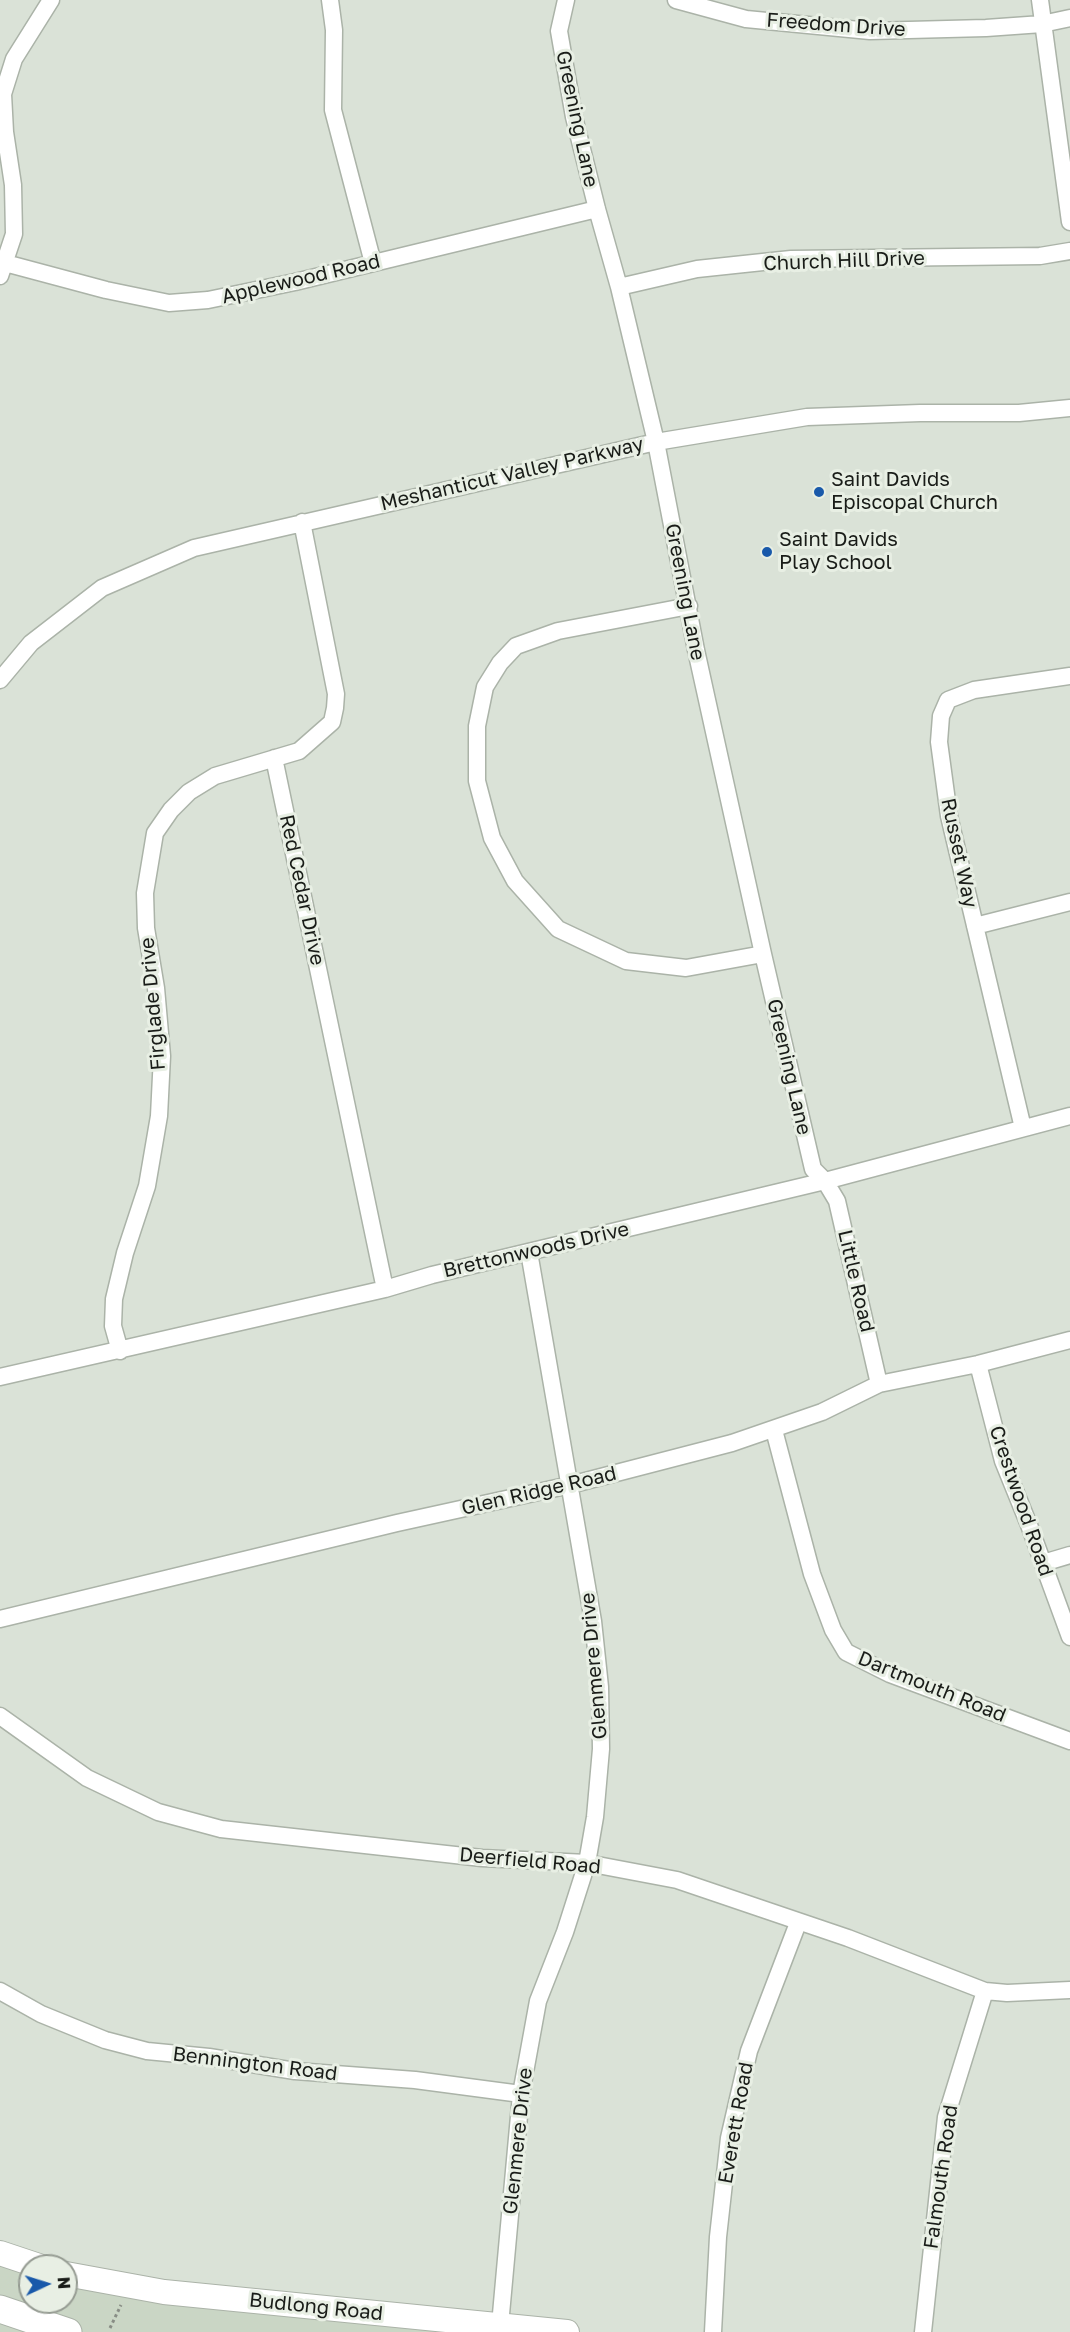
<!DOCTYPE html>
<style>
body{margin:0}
#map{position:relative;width:1070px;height:2332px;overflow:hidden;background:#dae2d7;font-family:"Golos Text",sans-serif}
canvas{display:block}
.north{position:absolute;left:18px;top:2254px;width:60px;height:60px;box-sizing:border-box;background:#e8efe4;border:2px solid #959b92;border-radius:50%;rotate:86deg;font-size:16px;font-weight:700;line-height:24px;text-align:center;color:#191c18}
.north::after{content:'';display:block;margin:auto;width:21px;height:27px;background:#1959aa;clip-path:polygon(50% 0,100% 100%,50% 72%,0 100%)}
</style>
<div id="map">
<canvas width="1070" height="2332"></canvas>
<div class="north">N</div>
</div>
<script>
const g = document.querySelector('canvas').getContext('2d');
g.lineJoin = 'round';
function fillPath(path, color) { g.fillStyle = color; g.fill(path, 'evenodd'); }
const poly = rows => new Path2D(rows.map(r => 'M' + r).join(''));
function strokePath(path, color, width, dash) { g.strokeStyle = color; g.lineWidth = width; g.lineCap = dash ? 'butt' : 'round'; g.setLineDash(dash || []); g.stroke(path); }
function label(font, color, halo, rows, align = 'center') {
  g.font = font + ' "Golos Text",sans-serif'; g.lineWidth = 6; g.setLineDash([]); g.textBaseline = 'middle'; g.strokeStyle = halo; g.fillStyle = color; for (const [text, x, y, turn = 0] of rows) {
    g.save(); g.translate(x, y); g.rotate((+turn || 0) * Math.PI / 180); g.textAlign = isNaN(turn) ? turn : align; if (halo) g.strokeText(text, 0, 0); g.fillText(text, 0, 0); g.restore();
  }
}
fillPath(poly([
 [0,2255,30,2266,30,2302,66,2302,66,2275,561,2332,0,2332]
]), '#cad6c5');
const minor = poly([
 [330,0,334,30,333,110,373,263],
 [566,0,559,31,574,117,597,209,619,287,656,442,696,650,763,954,813,1169,825,1181,837,1201,879,1384],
 [676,0,746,19,870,31,986,28,1042,24,1070,18],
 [1040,0,1070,222],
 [5,263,106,290,169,303,208,300,295,282,597,209],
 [0,276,14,234,13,185,5,132,3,94,14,59,51,0],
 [619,287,697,269,791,259,1040,256,1070,251],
 [689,606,558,631,516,646,500,663,485,687,477,726,477,781,492,838,515,881,558,929,626,961,686,968,763,954],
 [0,680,31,643,102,588,194,548,656,442,807,417,920,413,1019,413,1070,408],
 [274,758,385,1289],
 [975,926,1070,902],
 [1023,1128,949,816,939,742,941,716,948,700,974,690,1070,676],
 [120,1351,113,1326,114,1299,125,1253,147,1186,159,1116,162,1056,156,988,146,928,145,893,155,833,171,810,189,792,215,776,299,751,332,722,335,708,336,694,302,522],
 [978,1364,1003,1461,1029,1525,1070,1637],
 [0,1377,385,1289,432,1275,825,1181,1070,1116],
 [774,1430,812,1574,833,1630,846,1652,890,1674,1070,1741],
 [1043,1563,1070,1555],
 [0,1619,397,1523,570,1485,732,1443,822,1412,879,1384,978,1364,1070,1340],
 [0,1716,87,1778,158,1812,221,1829,482,1858,587,1863,677,1880,848,1938,985,1991,1007,1993,1070,1990],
 [0,1991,41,2014,105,2040,147,2051,209,2057,295,2071,415,2080,521,2094],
 [500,2325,521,2094,538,2001,565,1932,587,1863,595,1817,601,1749,600,1687,593,1621,529,1252],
 [713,2332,718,2237,729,2138,749,2051,798,1923],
 [923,2332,946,2117,985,1991]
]);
const secondary = poly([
 [0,2253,39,2266],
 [66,2274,164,2292,567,2332]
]);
const primary = poly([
 [0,2309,68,2332]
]);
strokePath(minor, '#abb3a8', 19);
strokePath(secondary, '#abb3a8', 26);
strokePath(primary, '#abb3a8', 29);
strokePath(poly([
 [110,2328,121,2305]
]), '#888d85', 3, [3, 3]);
strokePath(minor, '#fff', 16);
strokePath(secondary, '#fff', 24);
strokePath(primary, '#fff', 27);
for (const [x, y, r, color] of [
 [819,492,6,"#1959aa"],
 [767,552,6,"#1959aa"]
]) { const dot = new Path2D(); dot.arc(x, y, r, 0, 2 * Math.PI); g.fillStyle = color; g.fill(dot); strokePath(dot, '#e8efe4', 2); }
label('20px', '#191c18', '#e8efe4', [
 ["Freedom Drive",836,25,4],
 ["Greening Lane",577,119,78],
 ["Church Hill Drive",844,261,-2],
 ["Applewood Road",301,279,-13],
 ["Meshanticut Valley Parkway",512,474,-13],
 ["Greening Lane",685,592,79],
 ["Russet Way",959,853,78],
 ["Red Cedar Drive",302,890,78],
 ["Firglade Drive",153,1004,-95],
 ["Greening Lane",789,1067,77],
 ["Brettonwoods Drive",536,1250,-13],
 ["Little Road",856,1281,77],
 ["Glen Ridge Road",539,1491,-13],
 ["Crestwood Road",1021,1501,71],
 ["Glenmere Drive",594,1666,-95],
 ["Dartmouth Road",932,1687,22],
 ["Deerfield Road",530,1861,5],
 ["Bennington Road",255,2064,7],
 ["Everett Road",736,2123,-80],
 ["Glenmere Drive",518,2141,-84],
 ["Falmouth Road",941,2177,-82],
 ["Budlong Road",316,2307,6]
]);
label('20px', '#191c18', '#e8efe4', [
 ["Saint Davids",831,480],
 ["Episcopal Church",831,503],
 ["Saint Davids",779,540],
 ["Play School",779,563]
], 'left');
</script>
